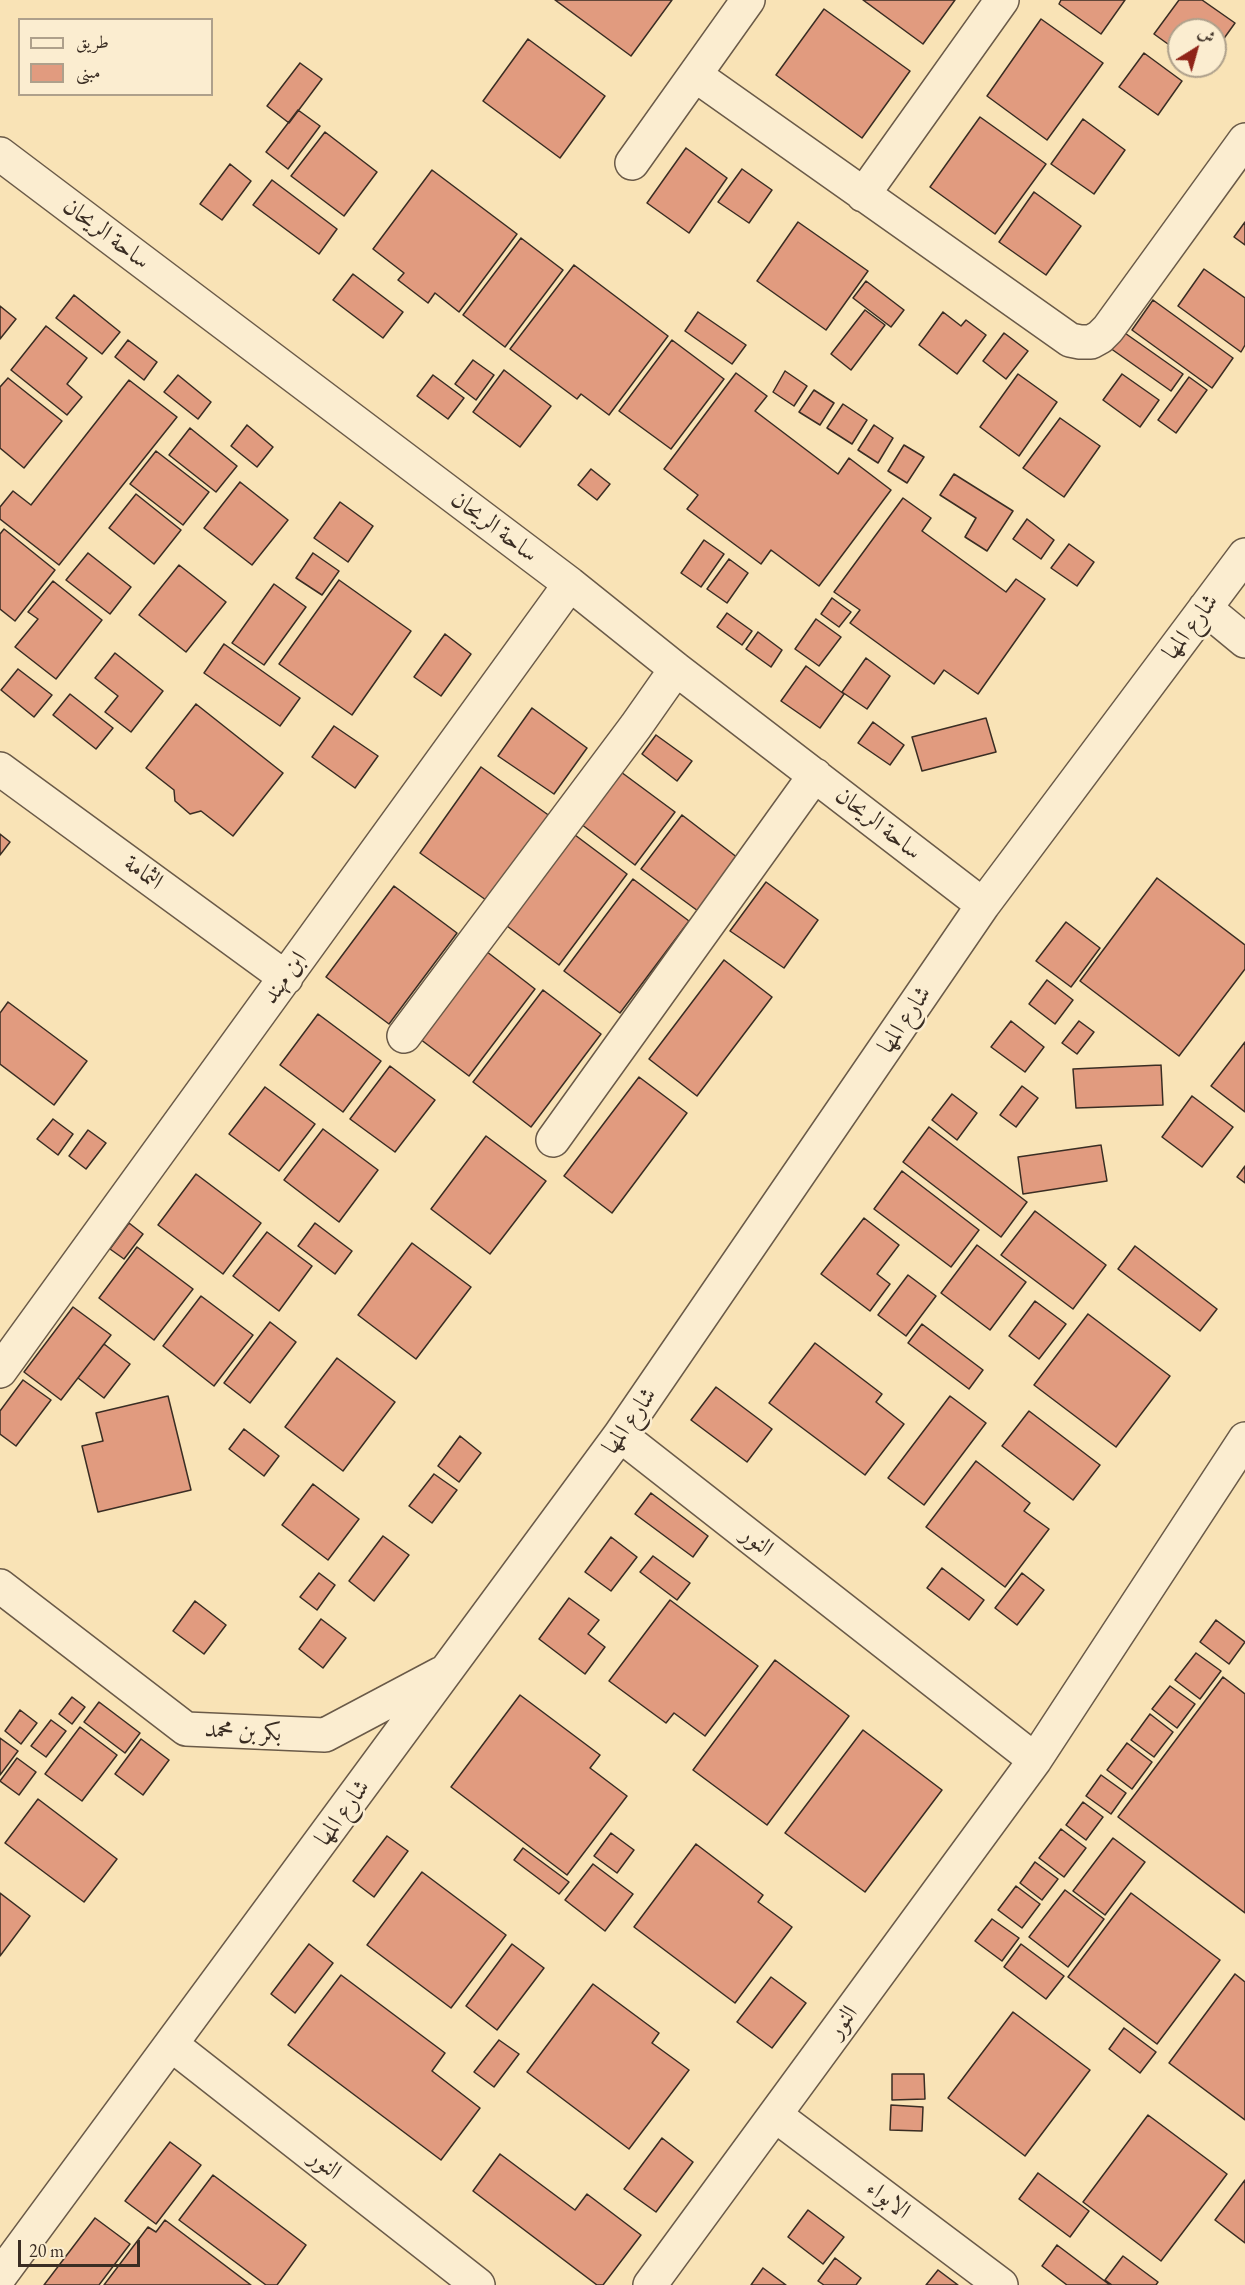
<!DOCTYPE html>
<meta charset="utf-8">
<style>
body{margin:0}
#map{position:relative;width:1245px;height:2285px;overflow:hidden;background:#f9e3b6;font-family:"EB Garamond",Amiri,serif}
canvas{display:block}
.legend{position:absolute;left:18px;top:18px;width:195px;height:78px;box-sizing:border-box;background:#fbedd0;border:2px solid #aea08b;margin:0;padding:8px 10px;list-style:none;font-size:18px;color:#3a2d23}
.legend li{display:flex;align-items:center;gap:12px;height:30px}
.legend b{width:30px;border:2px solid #aea08b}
.north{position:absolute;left:1167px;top:18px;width:60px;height:60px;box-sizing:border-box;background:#fbedd0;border:2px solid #aea08b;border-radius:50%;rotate:37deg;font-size:16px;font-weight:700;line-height:24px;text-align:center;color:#3a2d23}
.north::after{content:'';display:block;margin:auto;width:21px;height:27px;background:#8f2418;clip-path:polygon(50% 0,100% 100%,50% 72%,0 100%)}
.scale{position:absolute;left:18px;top:2240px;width:122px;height:27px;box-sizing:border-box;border:3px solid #3a2d23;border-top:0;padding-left:8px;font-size:18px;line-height:21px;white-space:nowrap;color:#3a2d23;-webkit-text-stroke:4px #fbedd0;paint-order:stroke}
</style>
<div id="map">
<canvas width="1245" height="2285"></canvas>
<ul class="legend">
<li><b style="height:8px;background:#fbedd0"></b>طريق</li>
<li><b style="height:16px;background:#e19b7f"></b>مبنى</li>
</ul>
<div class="north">ش</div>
<div class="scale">20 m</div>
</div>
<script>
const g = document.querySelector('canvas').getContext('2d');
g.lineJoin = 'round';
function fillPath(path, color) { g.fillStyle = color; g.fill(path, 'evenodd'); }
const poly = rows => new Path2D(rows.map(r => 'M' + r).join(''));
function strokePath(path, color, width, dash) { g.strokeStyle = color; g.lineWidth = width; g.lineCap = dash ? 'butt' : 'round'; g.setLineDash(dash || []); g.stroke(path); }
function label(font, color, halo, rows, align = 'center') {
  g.font = font + ' "EB Garamond",Amiri,serif'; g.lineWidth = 5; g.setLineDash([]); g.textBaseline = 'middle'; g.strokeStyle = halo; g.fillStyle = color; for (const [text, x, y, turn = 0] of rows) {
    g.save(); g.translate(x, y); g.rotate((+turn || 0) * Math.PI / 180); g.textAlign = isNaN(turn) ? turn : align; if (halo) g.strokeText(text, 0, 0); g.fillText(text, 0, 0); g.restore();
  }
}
const building = poly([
 [555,0,672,0,631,56,555,0],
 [863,0,955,0,923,44,863,0],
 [1061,0,1125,0,1101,34,1059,4,1061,0],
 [1179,0,1202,0,1235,23,1215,51,1215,30,1179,30,1179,52,1154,34,1179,0],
 [824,9,910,71,862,138,776,75,824,9],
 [1041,19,1103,63,1047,140,987,96,1041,19],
 [528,39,605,96,560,158,483,101,528,39],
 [1144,53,1182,81,1158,115,1119,87,1144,53],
 [300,63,322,79,289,123,267,106,300,63],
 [298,110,320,126,288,169,266,152,298,110],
 [980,117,1046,164,995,234,930,187,980,117],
 [1083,119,1125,150,1094,194,1051,164,1083,119],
 [325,132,377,172,344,216,291,176,325,132],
 [686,148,727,178,689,233,647,203,686,148],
 [230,164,251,181,222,220,200,204,230,164],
 [742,169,772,190,749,223,718,202,742,169],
 [432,170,517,234,459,312,435,293,428,303,398,280,404,273,373,249,432,170],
 [272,180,337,229,319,254,253,205,272,180],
 [1034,192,1081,226,1046,275,999,242,1034,192],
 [798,222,868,271,826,330,757,281,798,222],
 [1245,222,1245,245,1234,237,1245,222],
 [521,238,563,270,505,347,463,315,521,238],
 [574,265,668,336,609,415,581,394,577,399,510,349,574,265],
 [1204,269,1245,298,1245,345,1241,352,1178,306,1204,269],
 [353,274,403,312,383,338,333,300,353,274],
 [866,281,904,310,891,327,853,298,866,281],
 [74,295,120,332,102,354,56,318,74,295],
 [1153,300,1233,358,1212,388,1132,330,1153,300],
 [0,306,16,319,0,339,0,306],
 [865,310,885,325,851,370,831,354,865,310],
 [698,312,746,345,732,364,685,331,698,312],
 [943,312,961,326,966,320,986,335,957,374,919,345,943,312],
 [46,326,87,358,67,384,82,397,67,415,11,370,46,326],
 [1122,331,1183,374,1171,391,1110,348,1122,331],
 [1004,333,1028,351,1006,379,983,361,1004,333],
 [128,340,157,362,144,380,115,357,128,340],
 [672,340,724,379,671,449,619,411,672,340],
 [473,360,494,375,476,400,455,384,473,360],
 [504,370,551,406,520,447,473,412,504,370],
 [785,371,807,386,794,406,773,392,785,371],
 [736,373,767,396,755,411,838,474,849,458,891,490,819,586,771,550,761,564,687,509,698,495,664,469,736,373],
 [1018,374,1057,402,1019,456,980,427,1018,374],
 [1122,374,1159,400,1140,427,1103,400,1122,374],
 [178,375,211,402,198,419,164,392,178,375],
 [433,375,464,398,448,419,417,396,433,375],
 [1189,377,1207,390,1176,433,1158,420,1189,377],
 [8,378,62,421,24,468,0,448,0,387,8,378],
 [129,380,177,417,59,565,0,519,0,507,13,491,31,505,129,380],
 [814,390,834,403,820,425,799,412,814,390],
 [843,404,867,420,852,444,827,428,843,404],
 [1060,418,1100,446,1064,497,1023,468,1060,418],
 [247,425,273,447,257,467,231,446,247,425],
 [874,425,893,438,878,463,858,450,874,425],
 [190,428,237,466,216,492,169,455,190,428],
 [904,445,924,457,907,483,888,471,904,445],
 [156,451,209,492,183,525,130,484,156,451],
 [591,469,610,484,597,500,578,485,591,469],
 [954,474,1013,511,987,551,965,537,976,518,940,495,954,474],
 [240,482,288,520,252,565,204,528,240,482],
 [136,494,181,530,154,564,109,528,136,494],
 [903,498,931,518,922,531,1006,592,1016,579,1045,599,978,694,944,670,934,684,850,623,860,610,834,592,903,498],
 [340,502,373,526,348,562,314,538,340,502],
 [1027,519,1054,540,1041,559,1013,539,1027,519],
 [4,529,55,570,15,621,0,609,0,534,4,529],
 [704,540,724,554,701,587,681,573,704,540],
 [1069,544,1094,562,1077,586,1051,568,1069,544],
 [88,553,131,587,110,614,66,580,88,553],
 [313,553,339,571,322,595,296,578,313,553],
 [729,559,748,573,727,603,707,589,729,559],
 [179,565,226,602,186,652,139,615,179,565],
 [339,580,411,631,352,715,279,664,339,580],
 [53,581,102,620,56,679,15,647,38,619,28,612,53,581],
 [274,584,306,607,264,665,232,643,274,584],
 [832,598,851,612,839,627,821,614,832,598],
 [727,613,752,631,742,645,717,627,727,613],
 [816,619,841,637,819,666,795,649,816,619],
 [758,632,782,650,771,667,746,649,758,632],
 [445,634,471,654,441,696,414,677,445,634],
 [224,644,300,698,280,726,204,673,224,644],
 [115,653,163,691,131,732,105,712,118,696,95,678,115,653],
 [866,658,890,676,867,709,842,692,866,658],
 [806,666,844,694,820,728,781,701,806,666],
 [18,669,52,695,34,717,1,690,18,669],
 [70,694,113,728,96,749,53,715,70,694],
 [196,704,283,773,233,836,201,811,190,814,175,801,174,790,146,768,196,704],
 [532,708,587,748,554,794,498,756,532,708],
 [986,718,996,752,922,771,912,737,986,718],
 [873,722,904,745,890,765,858,743,873,722],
 [334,726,378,756,355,788,312,757,334,726],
 [656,735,692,761,677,781,642,754,656,735],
 [481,767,554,819,493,905,420,853,481,767],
 [621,772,675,812,635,865,581,824,621,772],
 [682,815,738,858,698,911,641,869,682,815],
 [571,832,627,874,559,965,503,923,571,832],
 [0,834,10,842,0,855,0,834],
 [1157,878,1245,945,1245,969,1179,1056,1080,981,1157,878],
 [633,879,689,921,620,1013,564,971,633,879],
 [766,882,818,920,784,968,730,931,766,882],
 [394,886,457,933,389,1024,326,977,394,886],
 [1066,922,1100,948,1071,987,1036,961,1066,922],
 [482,948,535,989,469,1076,416,1036,482,948],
 [724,960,772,997,697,1096,649,1059,724,960],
 [1047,980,1073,1000,1055,1024,1029,1004,1047,980],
 [543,990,601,1034,531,1127,473,1082,543,990],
 [8,1002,87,1061,54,1105,0,1064,0,1013,8,1002],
 [318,1014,381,1061,343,1112,280,1065,318,1014],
 [1011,1021,1044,1047,1025,1072,991,1047,1011,1021],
 [1079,1021,1094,1032,1077,1054,1062,1043,1079,1021],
 [1245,1042,1245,1112,1211,1086,1245,1042],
 [1161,1065,1163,1105,1076,1108,1073,1069,1161,1065],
 [390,1066,435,1100,395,1152,350,1119,390,1066],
 [639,1077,687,1113,612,1213,564,1176,639,1077],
 [1022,1086,1038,1098,1016,1127,1000,1115,1022,1086],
 [265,1087,315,1124,279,1171,229,1134,265,1087],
 [952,1094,977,1113,957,1140,932,1120,952,1094],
 [1192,1096,1233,1127,1202,1167,1162,1137,1192,1096],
 [53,1119,73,1134,58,1155,37,1139,53,1119],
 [929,1127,1027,1202,1001,1237,903,1162,929,1127],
 [323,1129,378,1170,339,1222,284,1180,323,1129],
 [88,1130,106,1143,86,1169,69,1156,88,1130],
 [486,1136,546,1181,490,1254,431,1209,486,1136],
 [1101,1145,1107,1181,1023,1194,1018,1157,1101,1145],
 [1245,1166,1245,1183,1237,1177,1245,1166],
 [902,1171,979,1230,951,1267,874,1209,902,1171],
 [196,1174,261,1223,223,1274,158,1225,196,1174],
 [1035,1211,1106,1265,1073,1309,1001,1255,1035,1211],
 [864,1218,899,1245,877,1274,890,1284,870,1311,821,1274,864,1218],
 [129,1223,143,1234,124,1259,110,1249,129,1223],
 [315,1223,352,1251,335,1274,298,1246,315,1223],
 [267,1232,312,1266,279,1311,233,1276,267,1232],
 [412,1243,471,1287,416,1359,358,1315,412,1243],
 [977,1245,1026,1282,990,1330,941,1293,977,1245],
 [1135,1246,1217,1309,1200,1331,1118,1269,1135,1246],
 [137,1247,193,1289,154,1340,99,1298,137,1247],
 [908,1275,936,1296,906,1336,878,1315,908,1275],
 [201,1296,253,1335,214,1386,163,1346,201,1296],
 [1035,1301,1066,1324,1039,1359,1009,1336,1035,1301],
 [73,1307,111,1335,61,1400,24,1372,73,1307],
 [1088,1314,1170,1376,1116,1447,1034,1385,1088,1314],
 [270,1322,296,1342,250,1403,224,1383,270,1322],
 [922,1324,983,1370,969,1389,908,1343,922,1324],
 [815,1343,882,1394,876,1402,904,1424,865,1475,769,1403,815,1343],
 [104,1344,130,1364,104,1398,78,1378,104,1344],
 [337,1358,395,1402,343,1471,285,1427,337,1358],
 [23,1380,51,1400,16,1446,0,1434,0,1411,23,1380],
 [716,1387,772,1429,747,1462,691,1420,716,1387],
 [168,1396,191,1490,98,1512,82,1446,103,1441,96,1413,168,1396],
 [950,1396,986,1423,924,1505,888,1478,950,1396],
 [1029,1411,1100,1465,1073,1500,1002,1446,1029,1411],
 [244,1429,279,1456,264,1476,229,1449,244,1429],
 [460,1436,481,1453,459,1482,438,1466,460,1436],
 [976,1461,1030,1503,1024,1511,1049,1529,1005,1587,926,1527,976,1461],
 [434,1474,457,1490,432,1523,409,1506,434,1474],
 [313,1484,359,1519,328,1560,282,1525,313,1484],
 [651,1493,708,1536,693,1557,635,1514,651,1493],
 [383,1536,409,1555,374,1601,349,1581,383,1536],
 [611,1537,637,1557,611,1591,585,1572,611,1537],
 [653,1556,690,1583,677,1600,640,1572,653,1556],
 [942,1568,984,1600,969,1620,927,1588,942,1568],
 [319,1573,335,1585,317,1610,300,1597,319,1573],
 [1022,1573,1044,1590,1017,1625,995,1608,1022,1573],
 [569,1598,599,1620,588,1634,605,1647,585,1674,539,1639,569,1598],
 [670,1600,758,1666,705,1736,674,1713,666,1723,609,1681,670,1600],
 [195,1601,226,1625,204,1654,173,1631,195,1601],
 [321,1619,346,1638,323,1668,299,1649,321,1619],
 [1216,1620,1245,1642,1229,1664,1200,1642,1216,1620],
 [1196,1653,1221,1671,1200,1699,1175,1680,1196,1653],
 [775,1660,849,1716,767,1825,693,1770,775,1660],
 [1223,1677,1245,1694,1245,1913,1118,1817,1223,1677],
 [1170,1686,1195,1704,1177,1728,1152,1709,1170,1686],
 [520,1695,600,1755,590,1768,627,1796,567,1875,451,1787,520,1695],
 [72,1697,85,1707,72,1724,59,1714,72,1697],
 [99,1702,140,1733,125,1753,84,1722,99,1702],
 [20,1710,37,1723,21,1744,5,1731,20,1710],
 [1150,1714,1173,1732,1154,1757,1131,1740,1150,1714],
 [51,1720,66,1731,46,1757,31,1746,51,1720],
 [80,1727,117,1755,82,1801,45,1774,80,1727],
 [863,1730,942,1790,865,1892,785,1833,863,1730],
 [0,1738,18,1751,0,1775,0,1738],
 [141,1739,169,1760,143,1795,115,1774,141,1739],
 [1127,1743,1152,1762,1132,1789,1107,1770,1127,1743],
 [17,1758,36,1772,19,1795,0,1781,17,1758],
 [1101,1775,1126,1793,1111,1814,1086,1796,1101,1775],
 [38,1799,117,1859,84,1902,5,1843,38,1799],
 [1083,1802,1103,1817,1086,1840,1066,1825,1083,1802],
 [1061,1829,1086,1848,1064,1877,1039,1858,1061,1829],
 [611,1833,634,1850,617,1873,594,1856,611,1833],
 [387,1836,408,1851,374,1897,353,1881,387,1836],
 [1113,1838,1145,1862,1105,1915,1073,1891,1113,1838],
 [696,1844,763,1895,758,1902,792,1927,735,2003,634,1927,696,1844],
 [523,1848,569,1882,559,1894,514,1860,523,1848],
 [1035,1862,1058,1879,1042,1900,1020,1883,1035,1862],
 [593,1864,633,1894,605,1931,565,1900,593,1864],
 [422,1872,506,1935,451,2008,367,1945,422,1872],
 [1016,1886,1040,1904,1022,1928,998,1910,1016,1886],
 [1065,1890,1104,1919,1068,1967,1029,1937,1065,1890],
 [0,1893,30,1916,0,1956,0,1893],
 [1131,1893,1220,1960,1157,2044,1068,1977,1131,1893],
 [992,1919,1019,1938,1002,1961,975,1941,992,1919],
 [309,1944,333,1963,295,2013,271,1994,309,1944],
 [512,1944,544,1968,497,2030,466,2006,512,1944],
 [1021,1944,1064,1976,1046,1999,1004,1967,1021,1944],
 [1235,1974,1245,1982,1245,2120,1169,2063,1235,1974],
 [341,1975,445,2053,432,2071,480,2108,441,2160,288,2045,341,1975],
 [771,1977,806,2003,772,2048,737,2022,771,1977],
 [593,1984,659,2033,652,2043,689,2070,629,2149,527,2072,593,1984],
 [1013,2012,1090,2070,1025,2156,948,2098,1013,2012],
 [1124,2028,1156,2052,1140,2073,1109,2049,1124,2028],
 [499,2040,519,2054,494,2087,474,2072,499,2040],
 [892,2074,924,2074,925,2099,892,2100,892,2074],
 [891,2105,923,2107,922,2131,890,2130,891,2105],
 [1148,2115,1227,2174,1161,2261,1083,2202,1148,2115],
 [662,2138,693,2162,656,2212,624,2189,662,2138],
 [170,2142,201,2165,156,2224,125,2201,170,2142],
 [500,2154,575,2210,587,2194,641,2235,603,2285,597,2285,473,2191,500,2154],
 [1038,2173,1089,2211,1070,2237,1019,2199,1038,2173],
 [213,2175,306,2245,277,2285,266,2285,179,2220,213,2175],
 [1245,2180,1245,2243,1215,2220,1245,2180],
 [808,2210,844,2237,823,2264,788,2237,808,2210],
 [95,2218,130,2244,99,2285,44,2285,95,2218],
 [165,2220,251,2285,104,2285,148,2227,156,2232,165,2220],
 [1057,2245,1110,2285,1067,2285,1042,2266,1057,2245],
 [1123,2256,1158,2282,1156,2285,1112,2285,1105,2280,1123,2256],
 [835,2258,861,2278,856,2285,824,2285,818,2281,835,2258],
 [763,2268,786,2285,751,2285,763,2268],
 [938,2270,958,2285,926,2285,938,2270]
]);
fillPath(building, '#e19b7f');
strokePath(building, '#3a2d23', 1.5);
const minor = poly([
 [695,75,1070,340,1080,342,1091,342,1100,337,1108,329,1245,140],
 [0,154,570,584,676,669,983,905],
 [632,163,748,0],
 [863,195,1002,0],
 [1205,608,1245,641],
 [0,769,286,978],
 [404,1036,636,726,676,669],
 [553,1140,815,775],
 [0,1371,570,584],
 [620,1435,1035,1760],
 [0,1586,186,1729,325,1735,440,1674],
 [172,2045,478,2285],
 [775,2115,1001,2285],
 [0,2276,620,1435,983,905,1245,555],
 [650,2285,1035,1760,1245,1439]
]);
strokePath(minor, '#6a5a48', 36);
strokePath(minor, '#fbedd0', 33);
label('24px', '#3a2d23', '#fbedd0', [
 ["ساحة الريحان",106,234,37],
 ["ساحة الريحان",494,527,37],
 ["شارع المها",1191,627,-53],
 ["ساحة الريحان",878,824,38],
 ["الثمامة",143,873,36],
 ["ابن مهند",285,978,-54],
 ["شارع المها",905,1020,-56],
 ["شارع المها",630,1421,-55],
 ["النور",757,1542,38],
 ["بكر بن محمد",243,1732,3],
 ["شارع المها",343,1813,-54],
 ["النور",843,2022,-54],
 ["النور",325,2165,38],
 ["الابواء",888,2200,37]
]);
</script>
